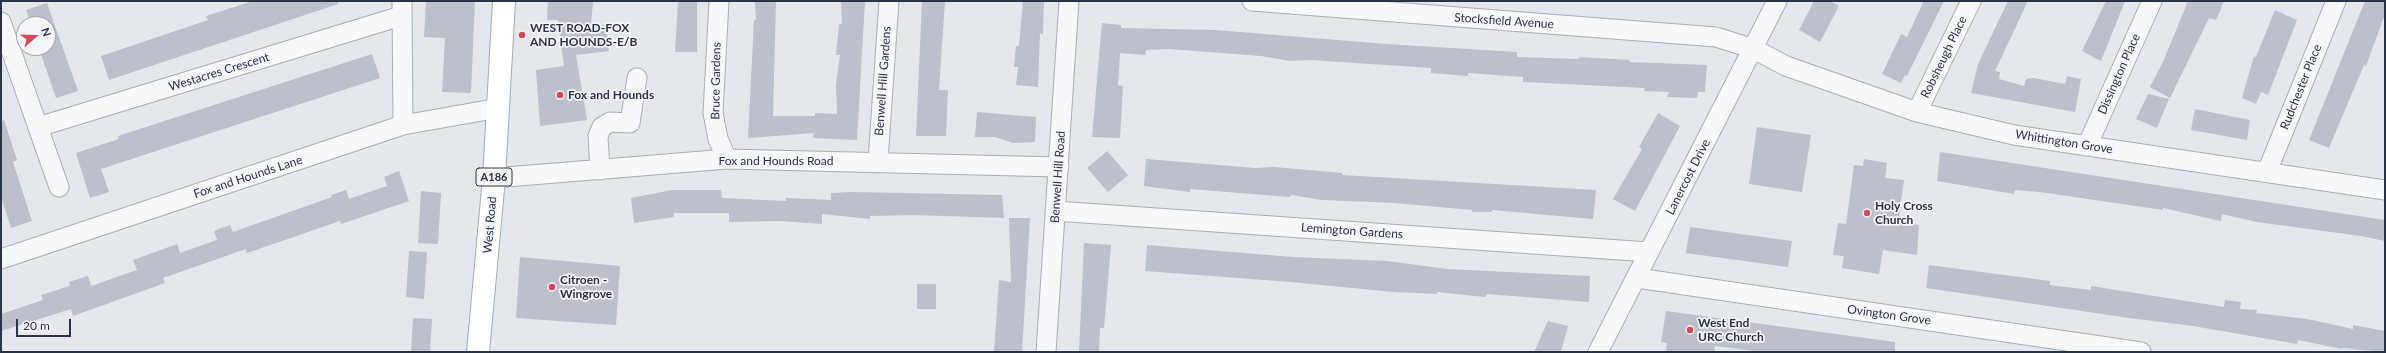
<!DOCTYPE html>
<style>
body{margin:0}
#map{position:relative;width:2386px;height:353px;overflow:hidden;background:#e4e7ec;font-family:Lato,sans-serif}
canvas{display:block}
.frame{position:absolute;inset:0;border:2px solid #2b3445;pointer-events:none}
.north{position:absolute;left:16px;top:16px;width:40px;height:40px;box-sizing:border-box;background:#f4f6f9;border:1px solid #a4a8b1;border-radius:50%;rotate:70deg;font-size:11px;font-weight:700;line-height:16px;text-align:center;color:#2b3445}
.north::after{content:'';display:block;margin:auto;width:14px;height:18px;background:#d1495b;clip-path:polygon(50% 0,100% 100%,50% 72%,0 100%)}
.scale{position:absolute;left:16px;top:319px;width:55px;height:18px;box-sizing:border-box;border:2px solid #2b3445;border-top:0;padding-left:5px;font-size:12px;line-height:14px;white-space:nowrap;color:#2b3445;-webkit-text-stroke:3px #f4f6f9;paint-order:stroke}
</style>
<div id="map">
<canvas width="2386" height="353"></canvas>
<div class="frame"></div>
<div class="north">N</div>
<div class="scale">20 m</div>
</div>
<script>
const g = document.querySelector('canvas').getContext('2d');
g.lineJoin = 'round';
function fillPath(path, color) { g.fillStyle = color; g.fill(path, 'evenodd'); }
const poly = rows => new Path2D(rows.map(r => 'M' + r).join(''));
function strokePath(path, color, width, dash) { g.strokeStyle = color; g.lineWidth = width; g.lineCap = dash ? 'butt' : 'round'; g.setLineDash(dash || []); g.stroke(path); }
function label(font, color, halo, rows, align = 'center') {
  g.font = font + ' Lato,sans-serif'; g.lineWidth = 3.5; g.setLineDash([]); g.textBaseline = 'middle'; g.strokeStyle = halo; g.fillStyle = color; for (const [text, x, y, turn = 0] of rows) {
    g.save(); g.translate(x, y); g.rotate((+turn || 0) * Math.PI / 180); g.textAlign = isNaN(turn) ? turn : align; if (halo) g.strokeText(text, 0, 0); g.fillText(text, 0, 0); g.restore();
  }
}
fillPath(poly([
 [253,1,338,1,338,4,109,80,101,56,208,20,206,16],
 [426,1,475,1,471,93,442,92,445,38,424,37],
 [548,1,593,1,591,25,606,25,609,51,576,55,587,120,540,126,536,70,564,66,558,20,547,20],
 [678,1,697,1,697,52,675,52],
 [755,1,776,1,773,116,815,116,815,113,837,114,836,85,840,55,836,55,839,24,842,24,841,1,865,1,857,140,813,138,814,133,748,138,754,20,756,20],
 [922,1,945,1,939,90,948,90,946,136,916,136],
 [1023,1,1044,1,1043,34,1040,33,1038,87,1016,85,1018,67,1014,67,1016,46,1019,46],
 [1814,1,1830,1,1839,6,1820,42,1799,30],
 [1924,1,1944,1,1907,76,1905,75,1901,83,1882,74,1901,34,1907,37],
 [2008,1,2028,1,1995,71,2000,72,1999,79,2024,86,2026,79,2034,78,2065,84,2067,76,2081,79,2075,112,1971,93,1978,64],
 [2106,1,2125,1,2101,61,2082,51],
 [2188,1,2224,1,2216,20,2209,18,2170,98,2150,87,2163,62],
 [2365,1,2385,1,2385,14,2366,66,2364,65,2329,148,2309,140],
 [47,3,78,91,56,98,41,54,48,52,48,24,31,24,26,10],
 [2275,10,2297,20,2268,95,2261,92,2256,104,2242,98,2254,56,2256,57],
 [1102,23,1121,25,1121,28,1216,30,1386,44,1517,52,1517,57,1579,59,1579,57,1630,60,1629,62,1707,65,1705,92,1698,92,1697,98,1667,97,1669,92,1644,91,1645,88,1523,82,1523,77,1468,73,1468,76,1431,73,1431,68,1310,60,1290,61,1261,56,1169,49,1146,50,1145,55,1120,53,1118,85,1123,86,1120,138,1092,137],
 [372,54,380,78,101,169,109,192,90,198,76,153,119,139,118,136],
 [2148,94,2169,99,2157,128,2136,119],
 [2195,109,2250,120,2247,140,2191,130],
 [977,112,1036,117,1035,142,1013,143,995,137,975,137],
 [1658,113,1680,126,1635,211,1613,199,1642,149,1639,147],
 [4,120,17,160,13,162,32,221,11,228,1,197,1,121],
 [1757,127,1811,135,1802,192,1749,184],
 [1107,151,1128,175,1108,192,1087,168],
 [1940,152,2385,220,2385,241,2361,236,2257,222,2222,214,2221,221,2163,208,2163,210,2040,192,2015,190,2014,194,1937,181],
 [1146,159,1255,168,1274,167,1342,173,1342,175,1596,190,1593,219,1492,210,1492,212,1472,212,1472,210,1395,203,1322,200,1291,195,1290,197,1190,189,1190,192,1144,186],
 [1864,159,1887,163,1885,178,1904,180,1898,222,1919,225,1917,255,1883,250,1879,274,1842,268,1844,256,1833,255,1838,223,1846,224,1854,165,1863,166],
 [399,171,409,201,341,224,340,221,247,253,246,249,163,278,165,283,73,316,71,309,1,331,1,314,43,300,41,295,70,286,69,282,88,276,91,286,137,270,133,260,177,244,180,253,217,240,214,231,230,225,233,232,332,197,331,195,346,190,349,199,387,186,384,177],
 [672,190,721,190,722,198,786,201,786,198,831,200,831,193,851,192,1002,195,1004,218,914,215,870,216,870,219,822,214,822,224,779,221,729,222,729,213,674,213,674,217,634,223,631,198],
 [421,191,441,193,438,244,418,243],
 [1009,218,1030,218,1022,352,994,352,999,280,1011,282],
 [1690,227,1792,241,1788,267,1686,253],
 [1084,243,1111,245,1104,328,1100,328,1099,352,1079,352],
 [1147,245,1293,257,1387,261,1447,269,1590,276,1589,302,1487,294,1485,297,1437,292,1437,294,1393,292,1291,282,1145,271],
 [409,251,427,252,424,299,406,297],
 [520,257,620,266,616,325,516,318],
 [1929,265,2050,281,2049,285,2091,290,2091,286,2224,307,2225,300,2241,302,2240,309,2257,310,2256,313,2307,319,2353,329,2353,325,2385,331,2385,352,2343,348,2342,349,2298,340,2297,344,2193,326,2129,318,1926,288],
 [917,284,936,284,936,309,917,309],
 [1666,311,1895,342,1895,352,1763,352,1715,346,1714,352,1666,352,1667,343,1661,342],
 [413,318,432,319,430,352,411,352],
 [1548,321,1568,326,1561,352,1534,352]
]), '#bbc0ca');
const minor = poly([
 [402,1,403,125],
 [719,1,713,113,718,139,727,159],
 [1252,1,1716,37,1754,49,1786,66,1917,112,2014,135,2385,190],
 [1,22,59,187],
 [1917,112,1971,1],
 [38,127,401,16],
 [2087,146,2152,1],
 [878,161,889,1],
 [600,170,598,136,602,127,610,122,630,123,637,78],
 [2267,172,2336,1],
 [494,178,727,159,1059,167],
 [1055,211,1649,252],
 [1,259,403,125,499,108],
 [1637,278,2141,352],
 [1046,352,1069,1],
 [1598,352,1777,1]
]);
const major = poly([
 [478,352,494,178,504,1]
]);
strokePath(minor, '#a9aeb7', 21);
strokePath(major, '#a3abb8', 24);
strokePath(minor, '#f7f8fa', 19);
strokePath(major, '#fff', 22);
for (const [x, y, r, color] of [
 [522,35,4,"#d1495b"],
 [560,95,4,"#d1495b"],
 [1867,213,4,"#d1495b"],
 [552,287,4,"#d1495b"],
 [1690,330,4,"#d1495b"]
]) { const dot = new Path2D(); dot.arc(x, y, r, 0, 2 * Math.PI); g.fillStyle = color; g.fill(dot); strokePath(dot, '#f4f6f9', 1.5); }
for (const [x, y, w] of [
 [494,177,36]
]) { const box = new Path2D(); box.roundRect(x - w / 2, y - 9, w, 18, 3); g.fillStyle = '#f4f6f9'; g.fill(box); strokePath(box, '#2b3445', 1); }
label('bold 11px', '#2b3445', null, [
 ["A186",494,177]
]);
label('12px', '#2b3445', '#f4f6f9', [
 ["Stocksfield Avenue",1504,21,4],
 ["Robsheugh Place",1944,57,-64],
 ["Westacres Crescent",219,72,-17],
 ["Dissington Place",2119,74,-66],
 ["Bruce Gardens",716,81,-89],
 ["Benwell Hill Gardens",883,81,-86],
 ["Rudchester Place",2301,87,-68],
 ["Whittington Grove",2064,142,9],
 ["Fox and Hounds Road",776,161],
 ["Fox and Hounds Lane",248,177,-18],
 ["Benwell Hill Road",1058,177,-86],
 ["Lanercost Drive",1688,177,-63],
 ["West Road",490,225,-85],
 ["Lemington Gardens",1352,231,4],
 ["Ovington Grove",1889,315,8]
]);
label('bold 12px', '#2b3445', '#f4f6f9', [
 ["WEST ROAD-FOX",530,28],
 ["AND HOUNDS-E/B",530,42],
 ["Fox and Hounds",568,95],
 ["Holy Cross",1875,206],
 ["Church",1875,220],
 ["Citroen -",560,280],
 ["Wingrove",560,294],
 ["West End",1698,323],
 ["URC Church",1698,337]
], 'left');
</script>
